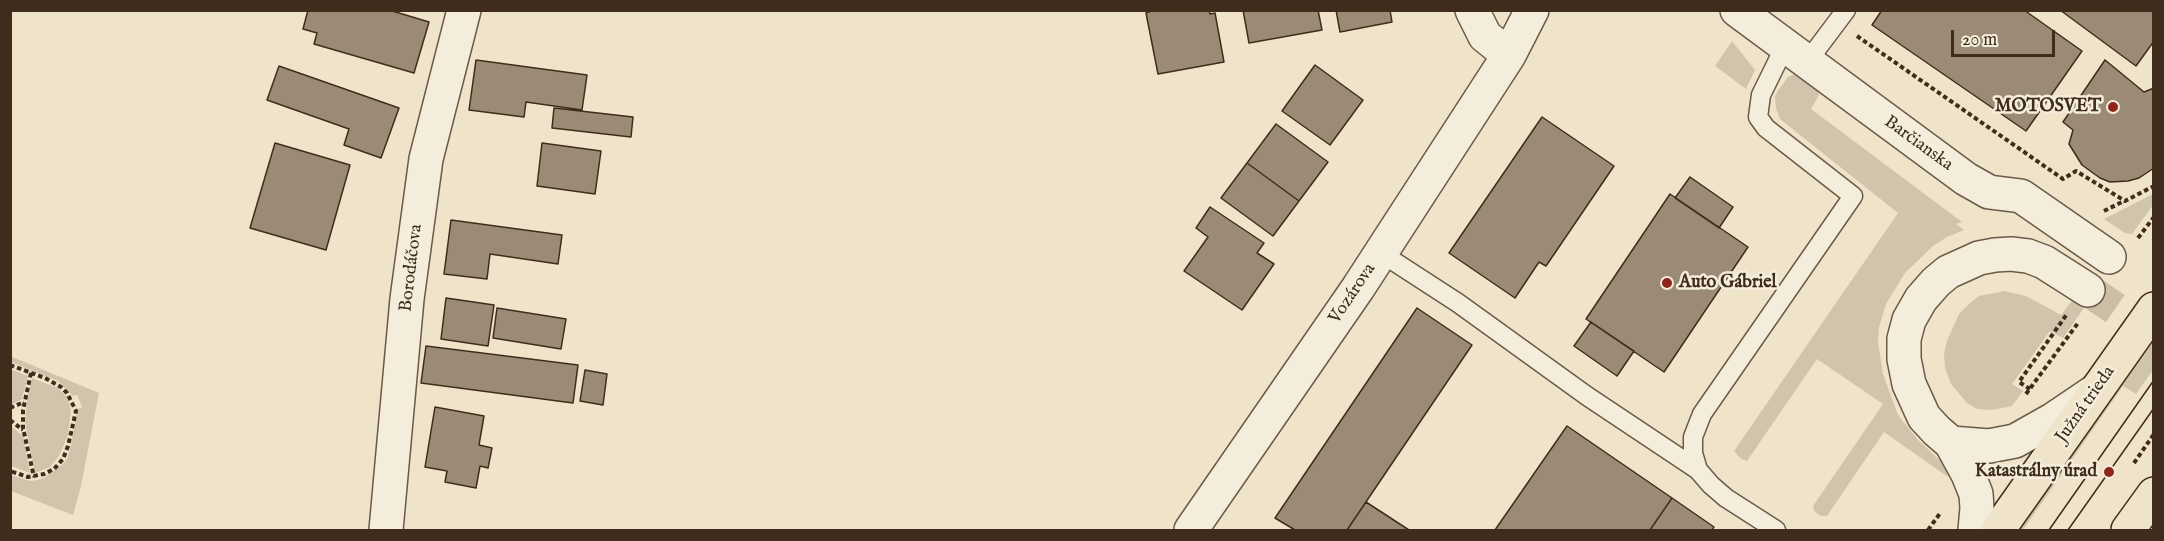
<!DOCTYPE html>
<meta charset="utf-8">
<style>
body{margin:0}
#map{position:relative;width:2164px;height:541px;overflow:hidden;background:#efe3c9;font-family:"IM FELL English",serif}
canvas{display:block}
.frame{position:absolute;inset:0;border:12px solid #3f2c1c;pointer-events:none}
.scale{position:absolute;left:1951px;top:30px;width:104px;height:27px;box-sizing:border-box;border:3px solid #3f2c1c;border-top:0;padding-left:8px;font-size:18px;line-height:21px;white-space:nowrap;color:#3f2c1c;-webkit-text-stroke:4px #f5eddc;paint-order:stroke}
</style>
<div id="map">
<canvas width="2164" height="541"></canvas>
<div class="frame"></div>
<div class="scale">20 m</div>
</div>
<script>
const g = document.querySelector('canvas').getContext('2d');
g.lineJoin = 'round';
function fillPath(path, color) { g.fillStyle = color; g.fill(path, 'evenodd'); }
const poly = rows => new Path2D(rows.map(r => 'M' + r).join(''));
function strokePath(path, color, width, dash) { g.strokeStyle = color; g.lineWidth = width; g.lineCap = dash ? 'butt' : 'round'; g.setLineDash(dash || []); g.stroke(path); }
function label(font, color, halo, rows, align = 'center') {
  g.font = font + ' "IM FELL English",serif'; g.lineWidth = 5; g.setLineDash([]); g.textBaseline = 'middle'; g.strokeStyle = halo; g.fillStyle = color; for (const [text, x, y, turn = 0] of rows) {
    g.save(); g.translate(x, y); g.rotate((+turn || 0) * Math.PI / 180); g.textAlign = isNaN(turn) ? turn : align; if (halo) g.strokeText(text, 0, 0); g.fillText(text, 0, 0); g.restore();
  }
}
fillPath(poly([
 [1732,41,1755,70,1746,89,1715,66],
 [1795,74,1818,90,1819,95,1811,109,1962,222,1956,224,1964,230,1947,237,1933,246,1905,273,1886,304,1879,327,1878,342,1883,374,1898,415,1918,440,1945,465,1948,477,1884,432,1827,516,1821,516,1814,511,1813,506,1883,404,1817,359,1747,461,1741,459,1734,451,1898,213,1780,119,1776,108,1775,97,1777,92,1788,77],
 [2153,194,2153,205,2132,234,2125,233,2104,219],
 [2005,291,2026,296,2061,315,2074,298,2086,305,2063,338,2050,331,2012,384,2023,391,2012,406,1991,410,1977,409,1967,403,1951,384,1945,368,1944,354,1947,341,1959,314,1970,303,1979,296],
 [2153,342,2153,370,2136,394,2123,386,2023,530,2019,530,2121,384],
 [10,356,99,393,81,486,73,515,11,491,11,475,30,481,38,480,45,477,62,465,67,459,71,445,78,409,82,407,77,395,73,396,58,381,11,362],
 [10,369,28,376,22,399,11,405],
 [32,378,58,388,67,397,71,410,68,435,59,456,50,467,35,473,25,423,27,399],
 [10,425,23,436,30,473,11,466]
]), '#d1c4ac');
const building = poly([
 [308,10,389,10,429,22,414,73,314,44,317,33,303,29,308,10],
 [1154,10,1209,10,1210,14,1215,13,1224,62,1158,74,1146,13,1154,10],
 [1243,10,1318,10,1322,30,1249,43,1243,10],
 [1336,10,1390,10,1392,22,1340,32,1336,10],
 [1882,10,2024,10,2082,51,2026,131,1872,25,1882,10],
 [2060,10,2154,10,2154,41,2136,66,2060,10],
 [476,60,587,75,582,110,526,102,524,117,469,110,476,60],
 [2105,60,2144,92,2154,88,2154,168,2139,178,2128,181,2110,182,2100,178,2082,165,2069,144,2073,130,2063,122,2105,60],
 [1315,65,1363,100,1330,145,1282,111,1315,65],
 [279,66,399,108,381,158,344,145,349,129,267,100,279,66],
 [554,108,633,117,631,137,552,128,554,108],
 [1542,117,1614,166,1546,266,1539,262,1515,298,1449,253,1542,117],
 [1276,124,1328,162,1299,201,1247,163,1276,124],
 [275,143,350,165,326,250,250,228,275,143],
 [542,143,601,151,595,194,537,186,542,143],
 [1247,163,1299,201,1273,236,1221,198,1247,163],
 [1690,177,1733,207,1719,228,1675,198,1690,177],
 [1670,194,1748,247,1664,372,1586,319,1670,194],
 [1210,207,1264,243,1257,253,1274,264,1242,310,1184,271,1208,237,1196,228,1210,207],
 [451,220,562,235,558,264,490,254,487,279,444,274,451,220],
 [446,298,494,305,488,346,441,339,446,298],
 [497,308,566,319,561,349,493,338,497,308],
 [1417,308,1472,345,1347,530,1295,530,1275,518,1417,308],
 [1591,322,1634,351,1617,376,1574,346,1591,322],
 [426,346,578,365,573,403,421,383,426,346],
 [585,370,607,374,603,405,580,401,585,370],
 [435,407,484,416,479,445,492,448,488,468,480,466,476,488,445,482,447,471,425,467,435,407],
 [1567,426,1672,498,1650,530,1495,530,1567,426],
 [1672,498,1714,527,1712,530,1650,530,1672,498],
 [1366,502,1409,530,1347,530,1366,502]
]);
fillPath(building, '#9b8b76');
strokePath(building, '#3f2c1c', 1.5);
strokePath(poly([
 [2088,290,2154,335]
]), '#ccbea6', 33, [33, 16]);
const lane = poly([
 [1807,62,1846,10],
 [1381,253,1458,303,1587,396,1698,470],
 [1776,530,1726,498,1711,485,1698,470,1693,453,1693,437,1702,414,1853,196,1766,128,1758,117,1761,95,1785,46]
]);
const street = poly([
 [1472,10,1485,36,1509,55],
 [1737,10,1966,179,1989,192,2021,196,2109,257],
 [1951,443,1989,446,2015,441,2054,419,2094,392],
 [386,530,407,299,426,159,464,10],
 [1191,530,1358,288,1509,55,1532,10],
 [1975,530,1977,508,1976,494,1968,474,1951,443,1937,431,1924,417,1909,384,1904,359,1904,339,1909,320,1921,299,1936,282,1948,272,1979,258,1995,255,2011,254,2028,256,2044,262,2088,290]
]);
const primary = poly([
 [1998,530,2154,309],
 [2128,530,2154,494]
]);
strokePath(lane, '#6b5a47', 21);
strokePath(street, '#6b5a47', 36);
strokePath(primary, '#3f2c1c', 36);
strokePath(poly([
 [1857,36,2063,179,2076,171,2125,201,2154,186],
 [2104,211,2124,201],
 [2138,238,2154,217],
 [10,365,45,378,61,387,67,393,76,411,68,446,63,459,54,469,44,474,28,477,10,471],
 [31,373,23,410,23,428,34,477],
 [2030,389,2019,382,2067,314],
 [2026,394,2078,323],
 [10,408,24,402],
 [10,420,23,430],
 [2134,463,2154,434],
 [1928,530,1941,512]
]), '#3f2c1c', 4, [4.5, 3]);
strokePath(lane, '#f5eddc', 18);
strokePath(street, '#f5eddc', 33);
strokePath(primary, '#efe3c9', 33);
strokePath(poly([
 [2049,530,2154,380],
 [2068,530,2154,408]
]), '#3f2c1c', 1.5);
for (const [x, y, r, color] of [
 [2113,107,6,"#8f2418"],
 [1667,283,6,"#8f2418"],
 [2109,472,6,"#8f2418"]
]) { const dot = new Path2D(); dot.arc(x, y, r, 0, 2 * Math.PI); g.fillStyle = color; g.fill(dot); strokePath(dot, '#f5eddc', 2); }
label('bold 18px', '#3f2c1c', '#f5eddc', [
 ["MOTOSVET",2101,107],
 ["Auto Gábriel",1679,283,"left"],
 ["Katastrálny úrad",2097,472]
], 'right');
label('18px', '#3f2c1c', '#f5eddc', [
 ["Barčianska",1918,144,36],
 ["Borodáčova",412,268,-83],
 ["Vozárova",1353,294,-56],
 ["Južná trieda",2086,405,-55]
]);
</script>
